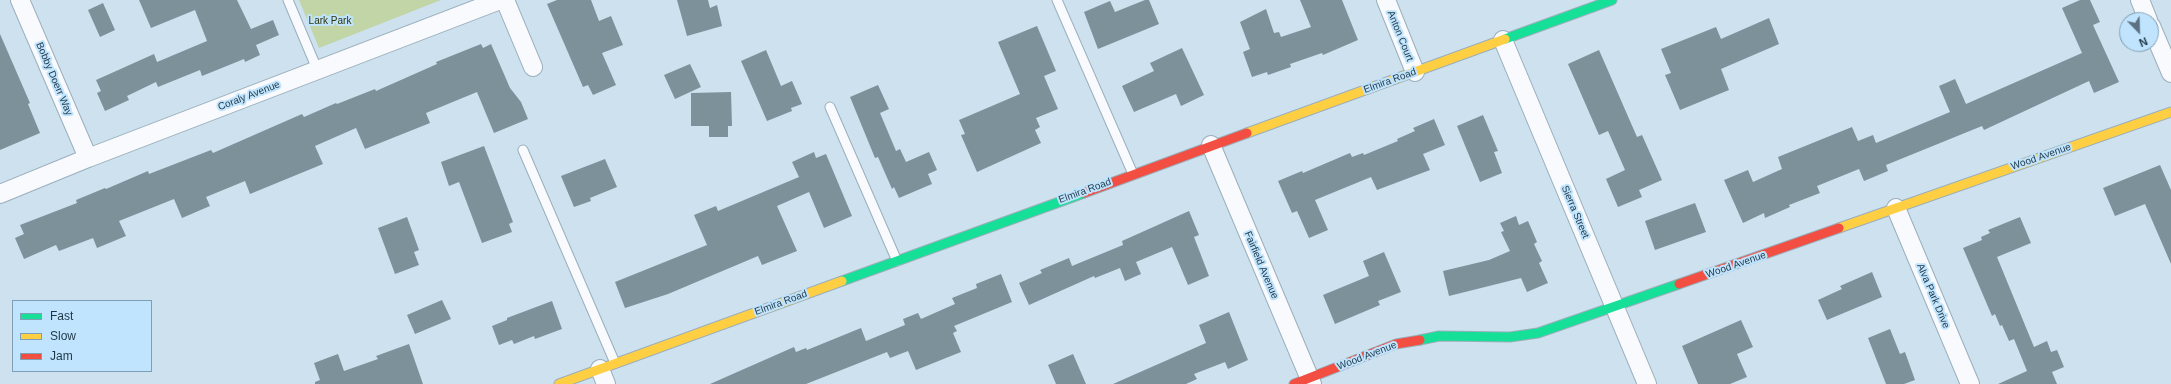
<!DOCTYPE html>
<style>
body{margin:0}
#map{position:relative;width:2171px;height:384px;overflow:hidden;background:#cee1ef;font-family:Arial,sans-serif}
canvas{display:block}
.legend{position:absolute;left:12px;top:300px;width:140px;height:72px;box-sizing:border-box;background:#c0e4fd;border:1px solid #7f9fb4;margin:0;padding:5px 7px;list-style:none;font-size:12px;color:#1e3747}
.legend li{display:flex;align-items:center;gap:8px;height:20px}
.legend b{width:20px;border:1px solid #7f9fb4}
.north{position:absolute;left:2119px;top:12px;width:40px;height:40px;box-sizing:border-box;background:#c0e4fd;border:1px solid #7f9fb4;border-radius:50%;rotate:157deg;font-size:11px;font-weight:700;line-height:16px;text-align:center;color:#1e3747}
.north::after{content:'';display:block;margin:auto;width:14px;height:18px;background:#5c7282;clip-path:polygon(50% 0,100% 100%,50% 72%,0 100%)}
</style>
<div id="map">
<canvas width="2171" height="384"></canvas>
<ul class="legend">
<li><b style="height:5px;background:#16e098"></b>Fast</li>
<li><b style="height:5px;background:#ffcf43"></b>Slow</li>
<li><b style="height:5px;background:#f24e42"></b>Jam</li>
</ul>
<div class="north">N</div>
</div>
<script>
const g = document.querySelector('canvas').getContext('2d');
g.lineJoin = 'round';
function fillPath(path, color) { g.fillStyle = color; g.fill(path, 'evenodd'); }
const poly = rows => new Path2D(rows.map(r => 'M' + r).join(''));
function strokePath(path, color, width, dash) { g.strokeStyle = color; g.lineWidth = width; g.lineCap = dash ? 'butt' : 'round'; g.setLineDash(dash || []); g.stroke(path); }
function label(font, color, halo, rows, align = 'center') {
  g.font = font + ' Arial,sans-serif'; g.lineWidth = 4; g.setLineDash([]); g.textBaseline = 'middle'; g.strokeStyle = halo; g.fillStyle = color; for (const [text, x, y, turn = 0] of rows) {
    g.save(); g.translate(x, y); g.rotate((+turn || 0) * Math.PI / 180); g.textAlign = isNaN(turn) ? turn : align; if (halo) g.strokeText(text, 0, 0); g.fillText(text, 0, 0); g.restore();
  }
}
fillPath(poly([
 [299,0,441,0,319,48]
]), '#c1d5a7');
fillPath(poly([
 [139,0,237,0,251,29,273,20,279,35,256,45,260,55,245,62,244,59,202,76,200,70,158,87,156,82,127,96,129,100,105,111,97,93,101,91,96,80,154,54,157,62,207,41,195,10,151,28],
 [557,0,591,0,599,21,611,16,623,45,602,53,616,85,593,95,588,85,583,87,547,4],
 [677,0,708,0,710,8,717,5,722,26,687,36],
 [1145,0,1149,0,1159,24,1098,49,1084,12,1110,1,1115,12],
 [1300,0,1342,0,1358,40,1323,55,1322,53,1290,64,1291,67,1268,75,1267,72,1252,77,1243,52,1250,49,1240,22,1266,9,1274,33,1279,32,1281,37,1311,27],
 [2080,0,2090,0,2100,22,2093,25,2119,82,2094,93,2089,81,1984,130,1982,126,1886,165,1888,171,1864,181,1859,169,1817,186,1820,193,1789,205,1790,207,1765,218,1764,213,1743,223,1724,180,1748,170,1753,182,1782,169,1778,157,1852,127,1858,141,1873,135,1876,143,1950,112,1939,86,1955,79,1966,104,2082,53,2062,8],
 [103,3,115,30,100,37,88,10],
 [1769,18,1779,44,1721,69,1729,90,1680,110,1665,75,1671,73,1661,49,1716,27,1721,39],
 [1037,26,1056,71,1044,76,1058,109,1036,118,1040,127,1035,130,1041,143,977,172,961,135,965,134,959,120,1020,94,998,42],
 [0,34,30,103,28,104,40,133,0,150],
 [481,44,483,48,491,44,510,88,521,102,528,119,494,133,477,92,426,113,430,123,365,149,356,128,315,146,323,164,250,194,245,181,206,197,210,206,182,218,174,199,119,221,126,236,97,248,93,238,59,251,56,245,24,259,15,238,24,234,20,225,77,203,76,200,105,188,106,189,148,171,149,174,211,150,213,153,302,114,304,117,336,103,337,104,375,89,376,91,437,64,436,62],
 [1182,48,1204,95,1181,106,1176,94,1134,112,1122,86,1154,71,1150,63],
 [766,50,781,86,792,81,802,104,791,108,792,111,767,121,741,61],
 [1599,50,1637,137,1642,135,1662,180,1639,190,1642,197,1618,207,1606,179,1625,170,1608,131,1599,135,1568,64],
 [690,64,701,87,675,99,664,75],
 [878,85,889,109,880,113,896,151,900,149,906,162,929,152,937,170,928,174,932,184,899,198,894,187,892,189,878,157,875,158,850,97],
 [731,92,732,126,728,126,728,137,709,137,709,126,691,126,691,93],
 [1483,115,1498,151,1494,152,1502,173,1480,182,1457,126],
 [1434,119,1445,145,1423,154,1430,170,1377,190,1371,177,1315,200,1328,230,1309,238,1297,211,1292,213,1278,181,1302,171,1303,173,1350,153,1352,157,1363,153,1364,155,1398,141,1397,139,1415,131,1413,128],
 [484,146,513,222,509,224,512,232,482,243,459,182,449,186,441,162],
 [814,152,816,158,826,154,852,216,824,228,809,192,777,206,797,251,762,265,758,256,668,294,625,308,615,282,707,245,694,215,716,206,718,211,799,177,792,162],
 [605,159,617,187,590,198,591,201,574,207,561,176],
 [2160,165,2171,190,2171,264,2145,204,2115,216,2103,188],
 [1695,203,1706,232,1655,250,1645,221],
 [1189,211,1199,235,1194,237,1209,276,1188,285,1172,247,1136,262,1141,274,1125,281,1120,268,1095,278,1094,276,1029,305,1019,283,1042,273,1040,270,1069,258,1072,266,1123,245,1122,241],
 [1516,216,1519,225,1528,221,1537,242,1534,244,1542,261,1539,263,1548,283,1527,292,1521,278,1449,296,1443,271,1489,260,1510,251,1501,232,1504,231,1500,223],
 [407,217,419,250,414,252,419,265,395,274,378,228],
 [2020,217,2031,243,1997,257,2034,347,2047,341,2051,352,2057,350,2064,367,2052,372,2057,384,1998,384,2027,371,2014,339,2009,341,2002,325,2000,326,1995,314,1992,316,1963,248,1982,240,1981,237,1990,233,1988,230],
 [1384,252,1401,292,1378,301,1380,305,1335,324,1323,295,1369,276,1363,261],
 [1872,272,1882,297,1827,320,1818,300,1842,289,1840,286],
 [1001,274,1012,302,954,326,957,331,953,333,961,352,916,370,908,351,890,358,887,352,806,384,710,384,794,347,796,352,806,348,807,350,861,328,866,341,905,325,903,319,918,313,921,319,955,304,952,298,977,288,976,284],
 [442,300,451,319,415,334,407,315],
 [552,301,562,329,535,339,534,336,514,344,512,340,499,345,492,326,507,320,507,318],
 [1229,312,1248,360,1228,369,1225,362,1194,374,1197,379,1186,384,1113,384,1206,343,1199,325],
 [1741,320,1753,347,1737,354,1747,377,1730,384,1698,384,1682,346],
 [1890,329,1900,354,1905,352,1915,380,1904,384,1886,384,1868,338],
 [409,344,423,384,315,384,315,382,320,380,314,363,338,354,344,371,378,359,376,356],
 [1073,354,1086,384,1056,384,1048,365]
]), '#7c919a');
const lane = poly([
 [288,0,317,69],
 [1057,0,1133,174],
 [830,107,897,261],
 [523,150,615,363]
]);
const street = poly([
 [20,0,88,158],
 [505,0,533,67],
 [1386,0,1415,72],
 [2140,0,2148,20],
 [2151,26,2171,73],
 [1503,40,1647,384],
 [1211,145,1312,384],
 [0,194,88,158,500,0],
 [1896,208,1970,384],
 [600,369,606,384]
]);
const fast = poly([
 [1505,39,1612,0],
 [842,281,1084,193],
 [1420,340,1439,336,1510,337,1538,333,1679,284]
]);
const slow = poly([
 [1247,133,1505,39],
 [1839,228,2171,112],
 [559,384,842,281]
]);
const jam = poly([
 [1084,193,1247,133],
 [1679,284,1839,228],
 [1294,384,1396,344,1420,340]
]);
strokePath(lane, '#9aaebb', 11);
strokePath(street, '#9aaebb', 20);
strokePath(fast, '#9aaebb', 11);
strokePath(slow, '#9aaebb', 11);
strokePath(jam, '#9aaebb', 11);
strokePath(lane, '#f8fafd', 9);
strokePath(street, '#f8fafd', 18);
strokePath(fast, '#16e098', 9);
strokePath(slow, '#ffcf43', 9);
strokePath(jam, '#f24e42', 9);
label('10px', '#2c3409', '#c0e4fd', [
 ["Lark Park",330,21]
]);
label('10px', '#1e3747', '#c0e4fd', [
 ["Anton Court",1400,36,68],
 ["Bobby Doerr Way",54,79,67],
 ["Elmira Road",1390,81,-20],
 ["Coraly Avenue",249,96,-21],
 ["Wood Avenue",2041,157,-19],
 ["Elmira Road",1085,191,-20],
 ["Sierra Street",1575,212,67],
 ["Fairfield Avenue",1261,265,67],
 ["Wood Avenue",1736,265,-19],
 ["Alva Park Drive",1933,296,67],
 ["Elmira Road",781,303,-20],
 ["Wood Avenue",1367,356,-21]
]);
</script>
